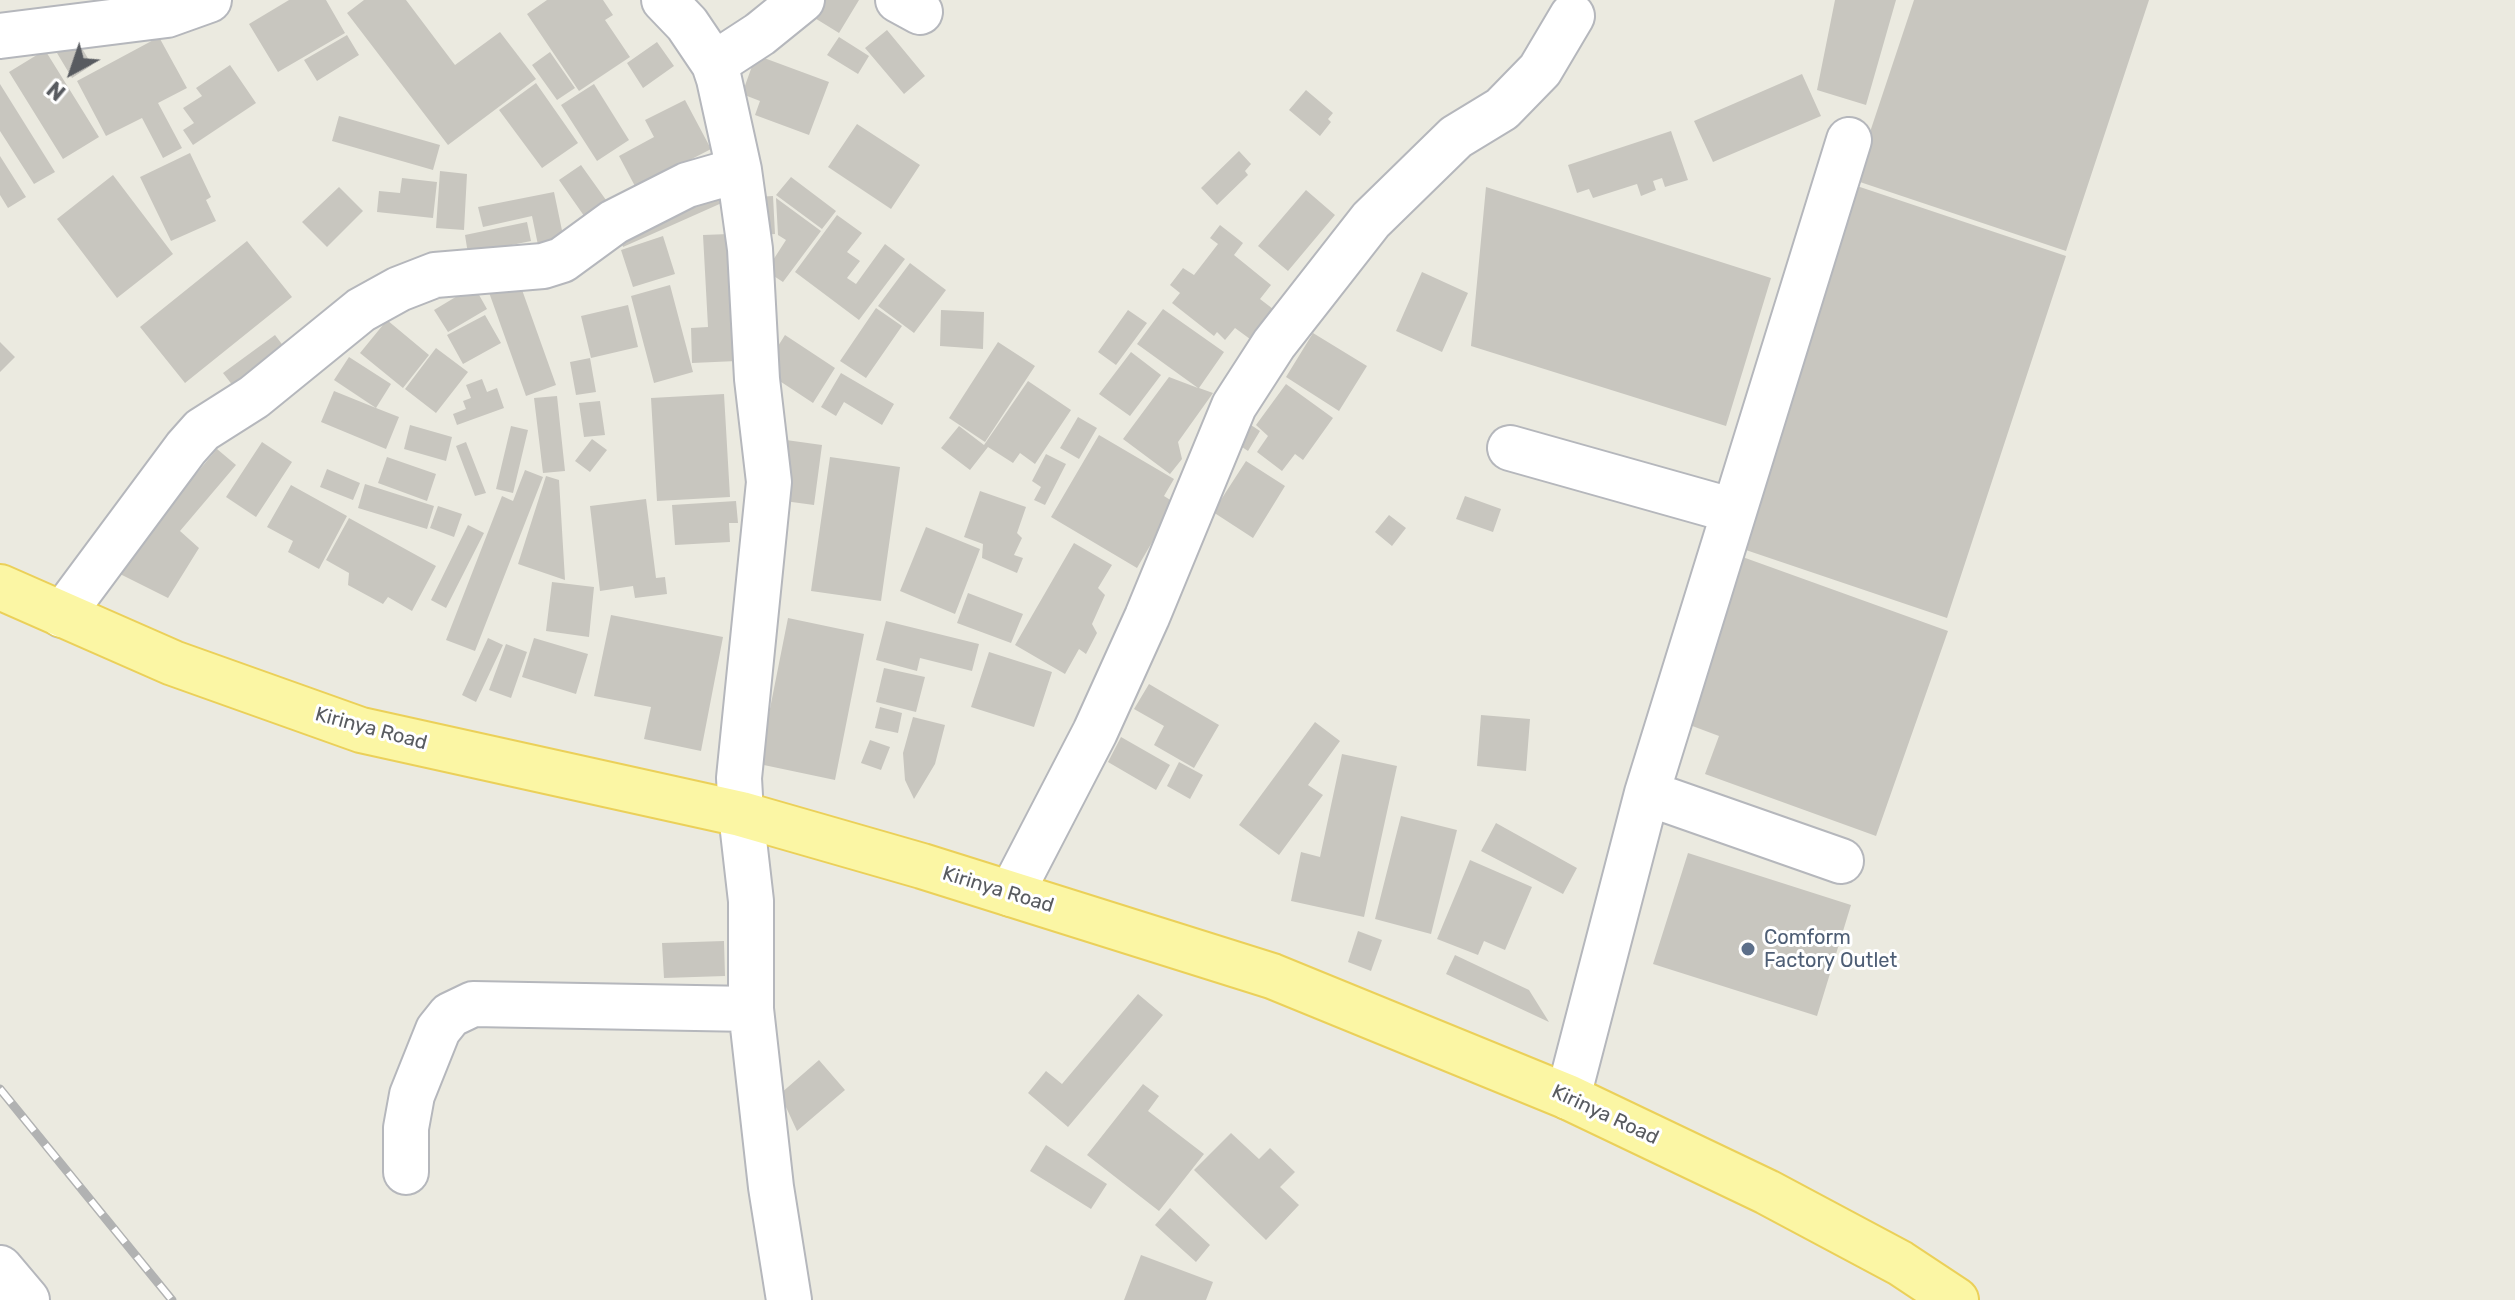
<!DOCTYPE html>
<style>
body{margin:0}
#map{position:relative;width:2515px;height:1300px;overflow:hidden;background:#ebeae0;font-family:Rubik,sans-serif}
canvas{display:block}
.north{position:absolute;left:32px;top:32px;width:80px;height:80px;-webkit-text-stroke:6px #fff;paint-order:stroke;rotate:220deg;font-size:22px;font-weight:700;line-height:32px;text-align:center;color:#585b60}
.north::after{content:'';display:block;margin:auto;width:28px;height:36px;background:#585b60;clip-path:polygon(50% 0,100% 100%,50% 72%,0 100%)}
</style>
<div id="map">
<canvas width="2515" height="1300"></canvas>
<div class="north">N</div>
</div>
<script>
const g = document.querySelector('canvas').getContext('2d');
g.lineJoin = 'round';
function fillPath(path, color) { g.fillStyle = color; g.fill(path, 'evenodd'); }
const poly = rows => new Path2D(rows.map(r => 'M' + r).join(''));
function strokePath(path, color, width, dash) { g.strokeStyle = color; g.lineWidth = width; g.lineCap = dash ? 'butt' : 'round'; g.setLineDash(dash || []); g.stroke(path); }
function label(font, color, halo, rows, align = 'center') {
  g.font = font + ' Rubik,sans-serif'; g.lineWidth = 6; g.setLineDash([]); g.textBaseline = 'middle'; g.strokeStyle = halo; g.fillStyle = color; for (const [text, x, y, turn = 0] of rows) {
    g.save(); g.translate(x, y); g.rotate((+turn || 0) * Math.PI / 180); g.textAlign = isNaN(turn) ? turn : align; if (halo) g.strokeText(text, 0, 0); g.fillText(text, 0, 0); g.restore();
  }
}
fillPath(poly([
 [289,0,326,0,345,33,278,72,249,24],
 [364,0,406,0,455,65,500,32,536,79,448,145,347,13],
 [547,0,603,0,613,15,605,20,630,57,579,91,527,14],
 [817,0,859,0,839,33,805,12],
 [1835,0,1896,0,1866,105,1817,90],
 [1914,0,2149,0,2066,251,1854,180],
 [887,30,925,76,904,94,865,48],
 [347,35,359,55,317,81,304,60],
 [159,37,187,88,158,103,182,148,163,158,142,118,106,136,77,81],
 [839,37,869,56,858,74,827,55],
 [77,40,92,65,72,78,57,53],
 [657,42,674,66,643,88,627,63],
 [45,50,99,137,63,159,9,72],
 [550,52,575,88,557,100,532,65],
 [756,55,829,82,809,135,755,115,760,101,742,94],
 [230,65,256,103,193,145,183,130,194,123,183,108,202,96,196,88],
 [1802,74,1821,116,1713,162,1694,121],
 [536,83,578,143,542,168,499,110],
 [0,84,55,172,34,184,0,131],
 [594,84,629,140,597,161,561,105],
 [1306,90,1333,113,1328,119,1331,122,1320,136,1289,110],
 [685,100,711,149,636,188,619,156,654,137,645,120],
 [339,116,440,145,433,170,332,141],
 [857,124,920,165,891,209,828,167],
 [1671,131,1688,180,1665,187,1662,178,1653,181,1656,190,1641,196,1637,184,1593,198,1589,189,1577,193,1568,165],
 [1239,151,1251,164,1245,171,1248,175,1217,205,1201,188],
 [190,153,211,197,206,200,216,221,171,241,140,177],
 [0,156,26,197,8,208,0,195],
 [581,165,611,207,589,223,559,180],
 [440,171,467,174,464,230,436,228],
 [113,175,173,254,117,298,57,219],
 [791,177,836,211,822,229,776,195],
 [402,178,437,182,433,218,377,212,379,191,400,193],
 [718,184,733,198,623,247,617,227],
 [1854,185,2066,256,1947,618,1734,546],
 [339,187,363,211,327,247,302,222],
 [1486,187,1771,278,1726,426,1471,346],
 [1306,190,1335,215,1288,271,1258,246],
 [554,192,564,240,538,245,532,216,483,227,478,207],
 [773,196,775,234,759,235,756,197],
 [776,198,821,231,783,282,766,271,786,240,778,235],
 [837,215,862,233,847,252,860,261,847,278,856,284,885,244,905,259,859,320,795,272],
 [527,222,531,241,468,254,465,235],
 [1220,225,1243,243,1234,255,1271,285,1260,299,1273,309,1250,339,1235,328,1225,340,1217,332,1214,336,1172,303,1180,293,1170,285,1183,268,1194,275,1218,244,1210,238],
 [729,234,737,361,692,363,691,328,708,327,703,235],
 [663,236,675,274,633,287,621,250],
 [247,241,292,297,185,383,140,327],
 [910,263,946,290,914,333,878,306],
 [1422,272,1468,293,1442,352,1396,331],
 [516,273,556,385,526,396,486,284],
 [670,285,693,372,654,383,631,296],
 [474,286,487,309,448,332,434,310],
 [628,305,638,347,591,358,581,316],
 [876,308,902,326,866,378,840,361],
 [1163,309,1224,352,1199,388,1213,393,1178,442,1182,459,1170,474,1123,439,1169,377,1198,388,1137,344],
 [941,310,984,312,983,349,940,346],
 [1128,310,1147,323,1116,365,1098,352],
 [485,315,501,343,463,364,447,335],
 [387,320,429,355,403,388,360,353],
 [1313,333,1367,366,1339,411,1286,377],
 [275,335,291,356,240,395,223,373],
 [785,335,835,368,813,403,763,370],
 [0,342,15,357,0,372],
 [998,342,1035,366,985,442,949,418],
 [436,348,468,372,436,413,405,389],
 [1131,352,1161,375,1130,416,1099,394],
 [349,357,391,384,376,408,399,417,386,449,321,422,334,391,376,408,334,380],
 [590,358,596,392,576,395,570,362],
 [841,373,894,404,882,425,844,402,836,416,821,407],
 [482,379,487,392,497,388,504,408,457,425,453,414,466,409,463,401,471,398,466,385],
 [1028,381,1071,410,1035,464,1020,453,1013,463,988,447,970,470,941,448,959,426,984,445],
 [1286,384,1333,418,1303,460,1295,454,1282,471,1257,452,1268,436,1256,425],
 [724,394,730,497,657,501,651,398],
 [557,396,565,471,543,473,534,398],
 [600,401,605,435,584,437,579,403],
 [1078,417,1097,428,1079,459,1060,448],
 [1245,421,1260,431,1248,451,1233,441],
 [410,425,452,437,446,461,404,449],
 [511,426,528,430,513,493,496,489],
 [1099,435,1174,479,1164,496,1175,503,1137,568,1051,517],
 [592,439,607,450,590,472,575,461],
 [786,440,822,445,814,505,777,500],
 [262,442,292,462,256,517,226,497],
 [466,442,486,493,475,496,456,446],
 [217,449,236,465,180,531,199,548,168,598,114,571],
 [1046,454,1066,464,1045,505,1034,500,1041,487,1032,481],
 [387,457,436,474,427,501,378,483],
 [830,457,900,467,881,601,811,591],
 [1246,461,1285,486,1253,538,1213,512],
 [327,469,360,483,353,500,320,487],
 [525,470,543,477,475,651,446,640,502,496,513,501],
 [546,476,559,480,565,580,518,564],
 [365,484,434,506,427,529,358,508],
 [291,485,347,516,319,569,288,552,293,541,267,527],
 [980,491,1026,507,1017,533,1022,538,1014,555,1023,558,1017,573,982,558,983,544,964,537],
 [1465,496,1501,509,1493,532,1456,519],
 [646,499,656,578,665,577,667,594,635,598,633,586,600,591,590,506],
 [736,501,738,523,729,523,730,542,675,545,672,505],
 [438,506,462,514,454,537,430,528],
 [1389,515,1406,528,1392,546,1375,532],
 [349,518,436,566,412,611,388,597,383,604,348,585,349,573,326,560],
 [468,525,484,533,446,608,431,600],
 [926,527,980,549,955,614,900,591],
 [1074,543,1112,565,1098,588,1105,595,1092,624,1097,633,1086,654,1079,649,1065,674,1015,645],
 [1737,555,1948,631,1876,836,1705,774,1719,736,1679,721],
 [552,582,594,587,589,637,546,631],
 [968,593,1023,614,1011,643,957,623],
 [611,615,723,637,701,751,644,739,651,707,594,696],
 [788,618,864,634,835,780,759,764],
 [886,621,979,644,972,671,920,658,917,671,876,660],
 [488,638,503,645,476,702,462,695],
 [534,638,588,654,576,694,522,677],
 [506,644,527,652,511,698,489,690],
 [989,652,1052,672,1034,727,971,707],
 [884,668,925,677,916,712,876,702],
 [1149,684,1219,725,1194,768,1154,745,1164,726,1134,709],
 [880,707,902,713,898,733,875,728],
 [1481,715,1530,719,1526,771,1477,766],
 [913,717,945,725,935,764,914,799,905,780,903,753],
 [1315,722,1340,741,1308,785,1323,795,1279,855,1239,825],
 [1121,737,1170,765,1156,790,1108,762],
 [870,740,890,747,881,770,861,763],
 [1342,754,1397,766,1364,917,1291,901,1301,852,1320,857],
 [1179,762,1203,775,1190,799,1167,786],
 [1401,816,1457,830,1431,934,1375,919],
 [1496,823,1577,868,1563,894,1481,851],
 [1688,853,1851,905,1817,1016,1653,964],
 [1470,860,1532,887,1505,950,1484,941,1478,955,1437,939],
 [1358,931,1382,940,1371,971,1348,962],
 [724,941,725,976,664,978,662,943],
 [1455,955,1529,990,1549,1022,1446,974],
 [1138,994,1163,1015,1068,1127,1028,1093,1046,1071,1062,1084],
 [819,1060,845,1090,797,1131,780,1094],
 [1143,1084,1159,1096,1148,1111,1204,1154,1159,1211,1087,1155],
 [1231,1133,1259,1159,1270,1148,1295,1172,1280,1187,1299,1205,1266,1240,1194,1170],
 [1046,1145,1107,1184,1091,1209,1030,1171],
 [1170,1208,1210,1245,1196,1262,1155,1225],
 [1141,1255,1213,1282,1206,1300,1124,1300]
]), '#c8c6bf');
const minor = poly([
 [664,0,687,24,714,64,719,79,739,170,750,249,757,379,769,482,739,778,741,814,751,901,751,1009,771,1187,789,1300],
 [898,0,920,12],
 [0,36,167,15,209,0],
 [714,64,760,34,802,0],
 [1510,448,1734,511],
 [62,615,186,448,202,430,254,397,361,310,399,289,435,275,543,266,562,260,614,222,687,185,739,170],
 [1647,793,1841,861],
 [1011,894,1095,732,1147,617,1234,406,1274,344,1371,220,1456,137,1502,109,1540,70,1572,16],
 [1568,1097,1647,793,1849,140],
 [406,1172,406,1128,412,1095,438,1030,450,1015,473,1004,751,1009],
 [0,1268,27,1300]
]);
const major = poly([
 [0,587,173,663,361,730,741,814,922,866,1272,976,1568,1097,1767,1192,1900,1263,1956,1300]
]);
strokePath(minor, '#b5b7bc', 48);
strokePath(major, '#ebd059', 48);
strokePath(minor, '#fff', 44);
strokePath(major, '#fbf6a4', 44);
const rail = poly([
 [0,1089,172,1300]
]);
strokePath(rail, '#b1b2b2', 9);
strokePath(rail, '#fff', 6, [18]);
for (const [x, y, r, color] of [
 [1748,949,8,"#5c6f8a"]
]) { const dot = new Path2D(); dot.arc(x, y, r, 0, 2 * Math.PI); g.fillStyle = color; g.fill(dot); strokePath(dot, '#fff', 3); }
label('20px', '#585b60', '#fff', [
 ["Kirinya Road",371,729,15],
 ["Kirinya Road",998,890,17],
 ["Kirinya Road",1605,1115,25]
]);
label('20px', '#4e5e75', '#fff', [
 ["Comform",1764,938],
 ["Factory Outlet",1764,961]
], 'left');
</script>
